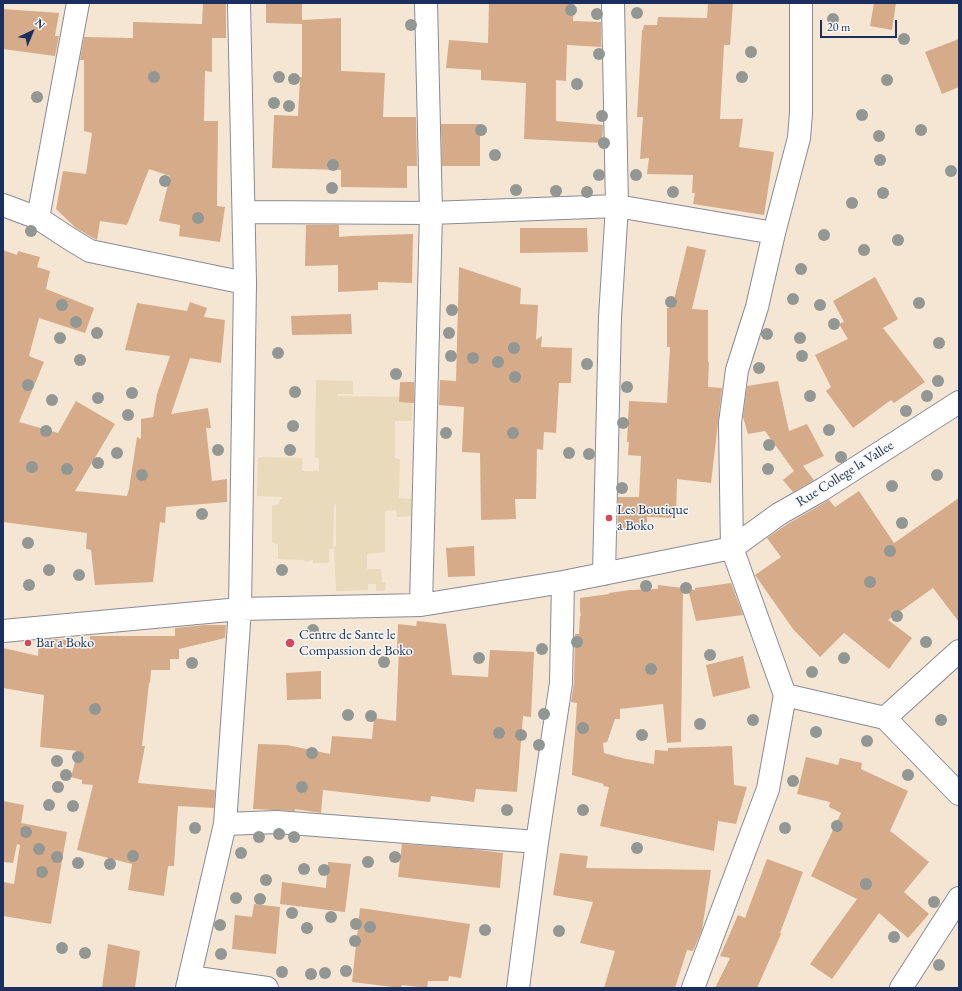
<!DOCTYPE html>
<style>
body{margin:0}
#map{position:relative;width:962px;height:991px;overflow:hidden;background:#f4e6d2;font-family:"EB Garamond",serif}
canvas{display:block}
.frame{position:absolute;inset:0;border:4px solid #1b2f5e;pointer-events:none}
.north{position:absolute;left:12px;top:12px;width:40px;height:40px;-webkit-text-stroke:3px #f6f6f2;paint-order:stroke;rotate:44deg;font-size:11px;font-weight:700;line-height:16px;text-align:center;color:#1b2f5e}
.north::after{content:'';display:block;margin:auto;width:14px;height:18px;background:#1b2f5e;clip-path:polygon(50% 0,100% 100%,50% 72%,0 100%)}
.scale{position:absolute;left:820px;top:20px;width:77px;height:18px;box-sizing:border-box;border:2px solid #1b2f5e;border-top:0;padding-left:5px;font-size:12px;line-height:14px;white-space:nowrap;color:#1b2f5e;-webkit-text-stroke:3px #f6f6f2;paint-order:stroke}
</style>
<div id="map">
<canvas width="962" height="991"></canvas>
<div class="frame"></div>
<div class="north">N</div>
<div class="scale">20 m</div>
</div>
<script>
const g = document.querySelector('canvas').getContext('2d');
g.lineJoin = 'round';
function fillPath(path, color) { g.fillStyle = color; g.fill(path, 'evenodd'); }
const poly = rows => new Path2D(rows.map(r => 'M' + r).join(''));
function strokePath(path, color, width, dash) { g.strokeStyle = color; g.lineWidth = width; g.lineCap = dash ? 'butt' : 'round'; g.setLineDash(dash || []); g.stroke(path); }
function label(font, color, halo, rows, align = 'center') {
  g.font = font + ' "EB Garamond",serif'; g.lineWidth = 3; g.setLineDash([]); g.textBaseline = 'middle'; g.strokeStyle = halo; g.fillStyle = color; for (const [text, x, y, turn = 0] of rows) {
    g.save(); g.translate(x, y); g.rotate((+turn || 0) * Math.PI / 180); g.textAlign = isNaN(turn) ? turn : align; if (halo) g.strokeText(text, 0, 0); g.fillText(text, 0, 0); g.restore();
  }
}
fillPath(poly([
 [316,380,353,381,353,394,337,394,337,396,413,397,412,421,395,421,395,458,400,459,399,498,414,499,413,516,397,517,396,510,385,511,385,552,367,554,367,569,381,569,382,582,386,582,385,591,376,591,376,584,368,584,368,590,336,591,334,547,336,546,336,504,334,505,333,549,329,549,329,563,313,563,313,560,307,562,303,560,278,559,278,545,272,542,272,506,278,504,282,497,257,496,258,457,303,458,302,471,319,471,319,458,315,458]
]), '#e8daba');
fillPath(poly([
 [203,3,226,3,226,38,212,38,212,72,205,71,204,121,218,121,217,206,225,207,220,242,179,236,180,225,159,221,170,176,149,169,127,225,100,221,97,240,95,239,76,228,56,209,63,171,86,174,92,133,84,131,84,60,80,60,84,37,133,38,133,22,202,24],
 [266,3,302,3,302,20,341,18,341,71,385,73,383,117,416,117,417,166,407,166,407,188,341,187,341,170,272,168,274,115,298,116,300,77,302,77,302,24,266,23],
 [489,3,574,3,573,21,601,22,601,47,567,45,566,81,556,80,556,121,603,125,602,143,524,139,526,83,481,80,481,70,446,68,449,40,488,43],
 [708,3,733,3,730,45,724,45,720,119,743,119,739,147,774,152,764,215,693,204,695,193,692,193,693,175,647,174,649,158,640,159,643,117,637,117,642,30,643,30,644,25,657,25,658,17,707,18],
 [874,3,896,3,892,30,870,26],
 [3,9,59,13,55,36,59,36,55,56,3,49],
 [959,39,959,87,942,94,925,52],
 [441,124,480,124,480,166,442,166],
 [306,225,339,225,339,237,351,236,413,234,412,283,378,282,378,290,338,292,338,265,305,266],
 [520,228,587,228,588,252,520,253],
 [687,246,706,250,692,309,708,310,708,362,709,362,708,387,722,388,711,483,677,479,676,518,647,517,647,530,618,529,618,497,639,497,641,456,628,455,629,442,627,442,629,401,667,403,670,347,667,347,667,308,672,308],
 [3,250,17,255,18,251,40,257,37,267,50,271,46,289,94,308,85,333,39,318,29,356,44,362,19,422,58,433,76,401,115,424,75,491,127,496,129,489,137,437,141,439,141,419,153,417,157,394,170,356,125,350,137,303,187,311,190,302,207,308,204,317,225,320,221,363,190,358,171,414,208,408,211,428,206,428,212,481,227,479,227,502,166,507,165,523,160,522,153,582,95,585,91,550,86,549,87,533,3,522],
 [459,267,521,288,520,304,538,305,536,340,542,336,541,347,572,348,571,383,559,383,556,433,544,432,543,450,537,449,536,499,515,499,516,519,481,520,480,453,462,452,464,407,439,405,440,380,456,381],
 [875,277,898,319,883,328,925,382,894,403,891,400,853,428,826,391,831,387,815,355,848,339,839,324,844,322,833,301],
 [351,314,352,334,292,335,291,316],
 [778,381,789,431,807,424,824,456,803,466,814,480,793,492,783,480,794,471,765,431,748,434,743,417,747,386],
 [400,382,414,382,414,403,399,402],
 [859,491,894,543,959,498,959,622,933,588,888,620,912,638,889,669,844,633,820,657,793,629,755,575,781,557,767,538,786,525,829,500,835,507],
 [474,546,475,576,448,577,446,548],
 [731,583,743,615,696,621,688,589,695,590,695,588],
 [658,585,683,588,681,742,667,743,663,704,620,709,620,719,615,719,607,742,603,743,604,753,626,759,654,764,655,750,668,751,668,748,732,746,734,785,747,787,736,824,718,821,714,851,600,826,609,787,603,786,604,784,572,775,577,703,571,702,574,683,575,634,579,634,580,616,581,616,580,610,580,598,609,594,609,593,630,590,658,589],
 [417,621,446,624,452,675,488,677,490,650,534,652,531,717,523,716,517,792,476,789,474,802,431,796,430,802,323,790,321,813,295,809,295,811,253,809,258,744,287,745,330,754,332,736,372,739,374,718,396,721,399,649,397,649,398,624,416,626],
 [205,625,226,625,225,638,179,649,179,659,170,659,170,670,151,670,150,683,149,683,142,746,145,746,138,783,215,790,214,808,178,806,174,866,168,866,164,896,128,890,132,864,77,850,93,785,82,784,82,780,71,777,78,751,40,747,44,695,3,688,3,648,38,656,39,640,54,639,90,641,90,636,175,636,175,628],
 [743,656,750,688,713,697,706,665],
 [321,671,321,699,287,700,286,673],
 [806,757,838,765,840,758,862,763,861,769,908,791,890,831,893,833,929,862,904,892,929,914,908,938,879,913,832,979,810,964,857,899,811,876,841,813,829,807,830,802,797,794],
 [3,801,24,805,21,823,67,832,51,924,3,916,3,882,14,884,20,845,17,844,13,863,3,862],
 [402,844,471,849,503,853,500,888,398,877],
 [560,853,588,856,586,868,711,870,702,930,693,951,687,950,675,988,604,988,615,951,580,943,593,902,553,895],
 [767,859,803,872,780,933,781,934,757,988,715,988,730,958,720,956,738,915,745,918],
 [328,862,351,864,345,912,280,904,282,882,326,888],
 [254,904,280,907,276,954,232,949,235,915,252,917],
 [360,908,470,924,461,978,449,976,448,981,428,981,427,988,402,985,401,988,352,982],
 [108,944,140,951,135,988,102,988]
]), '#d6ab8a');
const minor = poly([
 [3,205,38,218,70,239,90,251,245,283],
 [244,212,431,213,617,206,774,233],
 [38,218,78,3],
 [604,574,610,317,617,206,613,3],
 [421,605,431,213,426,3],
 [3,631,240,609,421,605,563,582,732,548,779,514,823,489,959,402],
 [785,695,885,718,959,794],
 [885,718,959,651],
 [225,824,277,822,537,842],
 [190,977,267,988],
 [187,988,225,824,240,609,245,283,239,3],
 [518,988,537,842,561,683,563,582],
 [693,988,768,789,785,695,732,548,730,423,737,370,757,307,774,233,799,138,801,113,801,3],
 [901,988,959,898]
]);
strokePath(minor, '#888a98', 24);
strokePath(minor, '#fff', 22);
g.fillStyle = '#929794';
for (const [x, y] of [
 [571,10],
 [637,13],
 [597,14],
 [833,19],
 [411,25],
 [904,39],
 [751,52],
 [599,54],
 [154,77],
 [279,77],
 [742,77],
 [294,79],
 [887,80],
 [577,84],
 [37,97],
 [274,103],
 [289,106],
 [862,115],
 [602,116],
 [481,130],
 [921,130],
 [879,136],
 [604,143],
 [495,155],
 [880,160],
 [333,165],
 [951,171],
 [599,175],
 [636,175],
 [165,181],
 [332,188],
 [516,190],
 [556,191],
 [587,192],
 [673,192],
 [883,193],
 [852,203],
 [198,218],
 [31,231],
 [824,235],
 [898,240],
 [864,250],
 [801,269],
 [793,299],
 [671,302],
 [919,303],
 [62,305],
 [820,305],
 [452,310],
 [76,322],
 [834,324],
 [97,333],
 [449,333],
 [767,334],
 [60,338],
 [800,338],
 [939,343],
 [514,348],
 [278,353],
 [451,356],
 [802,356],
 [473,358],
 [80,360],
 [498,362],
 [587,364],
 [759,368],
 [396,374],
 [515,377],
 [938,381],
 [28,385],
 [627,387],
 [295,392],
 [132,393],
 [810,396],
 [927,396],
 [98,398],
 [52,400],
 [906,411],
 [128,415],
 [623,423],
 [293,426],
 [829,430],
 [46,431],
 [446,433],
 [513,433],
 [769,445],
 [218,450],
 [290,450],
 [117,453],
 [569,453],
 [589,454],
 [841,457],
 [98,463],
 [32,467],
 [67,469],
 [768,469],
 [142,475],
 [937,475],
 [892,486],
 [622,488],
 [202,514],
 [902,523],
 [28,543],
 [890,551],
 [49,570],
 [282,570],
 [79,575],
 [870,582],
 [29,585],
 [646,586],
 [686,588],
 [897,616],
 [313,630],
 [577,642],
 [926,642],
 [542,649],
 [710,655],
 [479,658],
 [844,658],
 [384,662],
 [192,663],
 [651,669],
 [812,672],
 [95,709],
 [544,714],
 [348,715],
 [371,716],
 [753,720],
 [941,720],
 [700,724],
 [583,728],
 [816,732],
 [499,733],
 [521,735],
 [642,735],
 [867,741],
 [539,745],
 [312,753],
 [78,757],
 [57,761],
 [66,775],
 [908,775],
 [793,781],
 [58,787],
 [302,787],
 [49,805],
 [73,806],
 [507,810],
 [583,810],
 [837,826],
 [195,828],
 [785,828],
 [26,832],
 [279,834],
 [259,837],
 [294,837],
 [637,848],
 [39,849],
 [241,853],
 [133,856],
 [57,857],
 [395,857],
 [368,862],
 [78,863],
 [110,864],
 [304,869],
 [324,870],
 [42,872],
 [266,880],
 [866,884],
 [236,898],
 [260,899],
 [934,902],
 [292,913],
 [331,917],
 [356,924],
 [220,925],
 [370,927],
 [307,928],
 [485,930],
 [559,931],
 [894,937],
 [355,941],
 [62,948],
 [85,953],
 [221,954],
 [939,965],
 [346,971],
 [282,972],
 [325,973],
 [311,974]
]) { g.beginPath(); g.arc(x, y, 6, 0, 2 * Math.PI); g.fill(); }
for (const [x, y, r, color] of [
 [609,518,4,"#d1495b"],
 [28,643,4,"#d1495b"],
 [290,643,5,"#d1495b"]
]) { const dot = new Path2D(); dot.arc(x, y, r, 0, 2 * Math.PI); g.fillStyle = color; g.fill(dot); strokePath(dot, '#f6f6f2', 1.5); }
label('14px', '#1b2f5e', '#f6f6f2', [
 ["Rue College la Vallee",845,474,-32]
]);
label('14px', '#1b2f5e', '#f6f6f2', [
 ["Les Boutique",617,510],
 ["a Boko",617,526],
 ["Centre de Sante le",299,635],
 ["Compassion de Boko",299,651],
 ["Bar a Boko",36,643]
], 'left');
</script>
